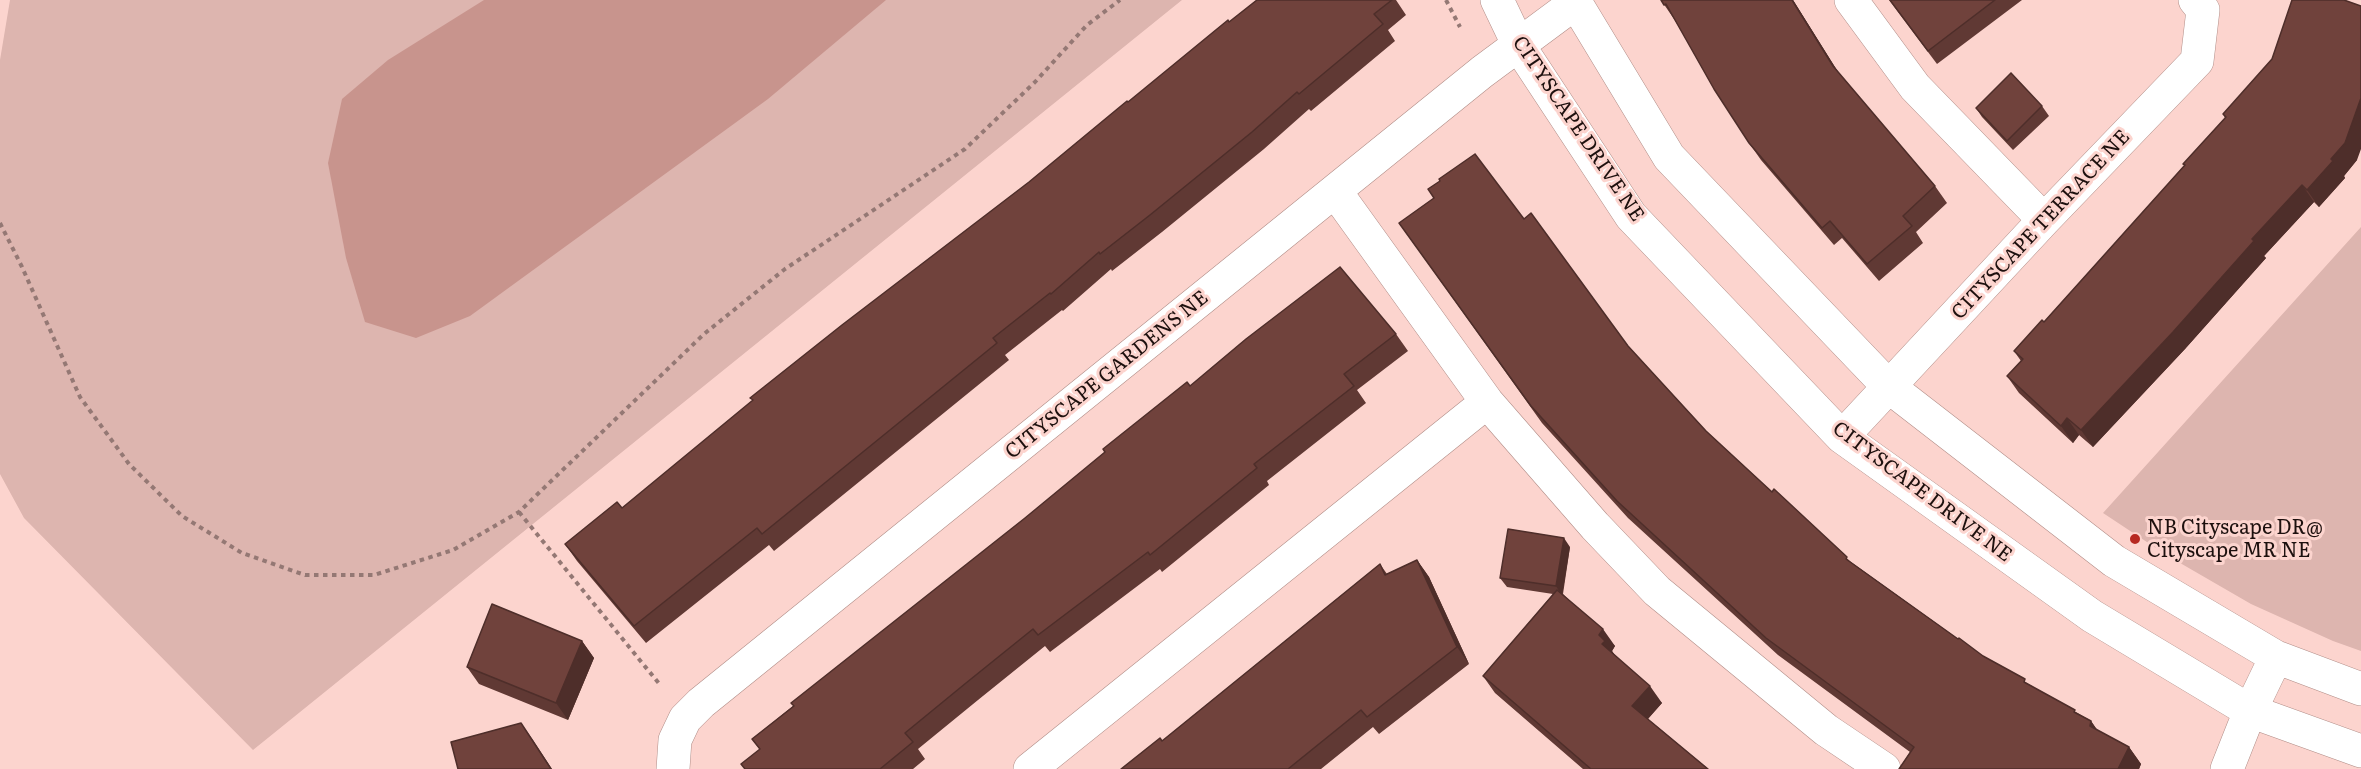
<!DOCTYPE html>
<style>
body{margin:0}
canvas{display:block;background:#fcd4ce}
</style>
<canvas width="2361" height="769"></canvas>
<script>
const g = document.querySelector('canvas').getContext('2d');
g.lineJoin = 'round';
function fillPath(path, color) { g.fillStyle = color; g.fill(path, 'evenodd'); }
const poly = rows => new Path2D(rows.map(r => 'M' + r).join(''));
function strokePath(path, color, width, dash) { g.strokeStyle = color; g.lineWidth = width; g.lineCap = dash ? 'butt' : 'round'; g.setLineDash(dash || []); g.stroke(path); }
function label(font, color, halo, rows, align = 'center') {
  g.font = font + ' Literata,serif'; g.lineWidth = 6; g.setLineDash([]); g.textBaseline = 'middle'; g.strokeStyle = halo; g.fillStyle = color; for (const [text, x, y, turn = 0] of rows) {
    g.save(); g.translate(x, y); g.rotate((+turn || 0) * Math.PI / 180); g.textAlign = isNaN(turn) ? turn : align; if (halo) g.strokeText(text, 0, 0); g.fillText(text, 0, 0); g.restore();
  }
}
fillPath(poly([
 [10,0,1182,0,253,750,24,518,0,474,0,60],
 [2361,227,2361,651,2333,641,2251,604,2168,556,2103,513]
]), '#ddb5af');
fillPath(poly([
 [484,0,886,0,768,99,470,316,416,338,365,322,346,258,328,163,342,99,388,60]
]), '#c8948d');
const minor = poly([
 [1497,0,1519,46,1631,216,1842,437,2092,616,2250,711,2361,751],
 [1574,0,1669,157,1888,386,2114,561,2276,657,2361,689],
 [1851,0,1915,87,2044,220],
 [1335,191,1487,402,1595,526,1657,591,1826,730,1884,769],
 [1842,437,2044,220,2197,61,2203,10,2195,0],
 [673,769,675,740,685,719,701,703,1482,72,1575,3],
 [1030,769,1487,402],
 [2227,769,2250,711,2276,657]
]);
strokePath(minor, '#b18d87', 34);
strokePath(poly([
 [1446,0,1460,27],
 [0,223,22,267,80,397,129,464,182,516,242,553,305,575,374,575,453,550,519,512,704,334,785,269,965,149,1035,82,1087,25,1120,0],
 [519,512,661,686]
]), '#947874', 4, [4.5, 4.5]);
strokePath(minor, '#fff', 33);
fillPath(poly([
 [1257,0,1396,0,1406,15,1388,30,1395,41,1311,111,1309,109,1264,149,1162,232,1112,271,1111,269,1063,311,1062,310,1005,355,1009,360,774,551,769,545,646,643,577,561,565,544,622,508],
 [1661,0,1793,0,1838,72,1935,186,1947,203,1916,232,1923,243,1879,281,1842,238,1834,245,1761,160,1749,143,1676,22],
 [1889,0,2022,0,1937,64],
 [2042,106,2049,116,2013,150,1982,117,1976,108],
 [2223,114,2357,160,2344,176,2345,178,2319,207,2314,202,2264,256,2266,258,2185,349,2093,447,2079,435,2073,443,2019,393,2007,376,2021,361,2014,351,2044,322,2184,166,2225,118],
 [1524,219,1628,346,1706,431,1772,492,1851,562,1958,639,1983,656,2030,685,2091,721,2097,730,2129,747,2141,764,2139,769,1899,769,1910,752,1778,655,1628,518,1542,423,1399,223],
 [1396,334,1408,351,1357,390,1366,403,1267,481,1269,485,1162,572,1160,569,1050,652,1045,646,978,700,918,749,925,759,913,769,744,769,760,750,752,739,1190,386],
 [1570,547,1563,594,1615,646,1612,651,1615,656,1662,703,1648,719,1708,769,1583,769,1495,693,1483,676,1553,594,1507,587,1500,578],
 [1417,560,1429,577,1469,664,1379,734,1373,727,1321,769,1121,769,1162,741,1380,564,1387,574],
 [582,641,594,658,568,720,479,684,467,667]
]), '#603934');
fillPath(poly([
 [1792,0,1793,0,1845,83,1833,66],
 [2361,98,2361,149,2357,160,2344,176,2345,178,2319,207,2307,190,2331,159],
 [2302,185,2314,202,2264,256,2266,258,2185,349,2093,447,2081,430,2252,239],
 [2067,418,2079,435,2073,443,2061,426],
 [1564,538,1570,547,1562,596,1556,586],
 [1417,560,1429,577,1469,664,1457,647],
 [1603,629,1615,646,1612,651,1617,658,1602,644,1599,635],
 [582,641,594,658,568,720,556,703],
 [1650,686,1662,703,1644,723,1632,706],
 [2091,721,2103,738,2090,726],
 [521,723,533,740,552,769,551,769],
 [2129,747,2141,764,2139,769,2118,769]
]), '#4e2e2a');
const building = poly([
 [1257,0,1392,0,1374,14,1383,24,1299,94,1297,92,1252,132,1150,215,1100,254,1099,252,1051,294,1050,293,993,338,997,343,762,534,757,528,634,626,565,544,617,502,622,508,753,400,750,398,842,325,1029,182,1127,101,1128,102,1228,20,1229,22,1257,0],
 [1661,0,1792,0,1833,66,1935,186,1903,216,1912,226,1867,264,1830,221,1822,228,1749,143,1714,89,1666,4,1664,5,1661,0],
 [1890,0,1995,0,1928,51,1890,0],
 [2292,0,2344,0,2361,6,2361,98,2345,143,2331,159,2333,161,2307,190,2302,185,2252,239,2254,241,2173,332,2081,430,2067,418,2061,426,2007,376,2023,359,2014,351,2042,320,2044,322,2185,165,2183,164,2226,117,2223,114,2272,59,2292,0],
 [2011,73,2042,106,2007,141,1976,108,2011,73],
 [1475,154,1524,219,1531,213,1628,346,1706,431,1772,492,1774,489,1847,557,1846,559,1958,639,1959,638,1983,656,2025,679,2024,682,2075,710,2074,712,2091,721,2090,726,2129,747,2118,769,1899,769,1914,747,1766,638,1617,501,1531,406,1399,223,1434,198,1428,189,1440,181,1439,179,1475,154],
 [1340,267,1396,334,1344,374,1354,386,1254,464,1257,468,1150,555,1148,552,1038,635,1033,629,966,683,905,733,913,742,880,769,745,769,741,764,760,749,752,739,794,706,791,703,1025,518,1105,452,1103,449,1187,382,1190,386,1246,339,1340,267],
 [1508,529,1564,538,1556,586,1500,578,1508,529],
 [1417,560,1457,647,1367,717,1361,710,1288,769,1121,769,1160,738,1162,741,1380,564,1385,575,1417,560],
 [1557,590,1603,629,1599,635,1605,641,1602,644,1650,686,1632,706,1708,769,1591,769,1483,676,1557,590],
 [492,604,582,641,556,703,467,667,492,604],
 [521,723,551,769,458,769,451,742,521,723]
]);
fillPath(building, '#70423c');
strokePath(building, '#4e2e2a', 1.5);
for (const [x, y, r, color] of [
 [2135,539,6,"#b72922"]
]) { const dot = new Path2D(); dot.arc(x, y, r, 0, 2 * Math.PI); g.fillStyle = color; g.fill(dot); strokePath(dot, '#fcd4ce', 2); }
label('20px', '#1d100e', '#fcd4ce', [
 ["CITYSCAPE DRIVE NE",1578,129,56],
 ["CITYSCAPE TERRACE NE",2041,225,-47],
 ["CITYSCAPE GARDENS NE",1107,375,-39],
 ["CITYSCAPE DRIVE NE",1922,492,37]
]);
label('20px', '#1d100e', '#fcd4ce', [
 ["NB Cityscape DR@",2147,528],
 ["Cityscape MR NE",2147,551]
], 'left');
</script>
